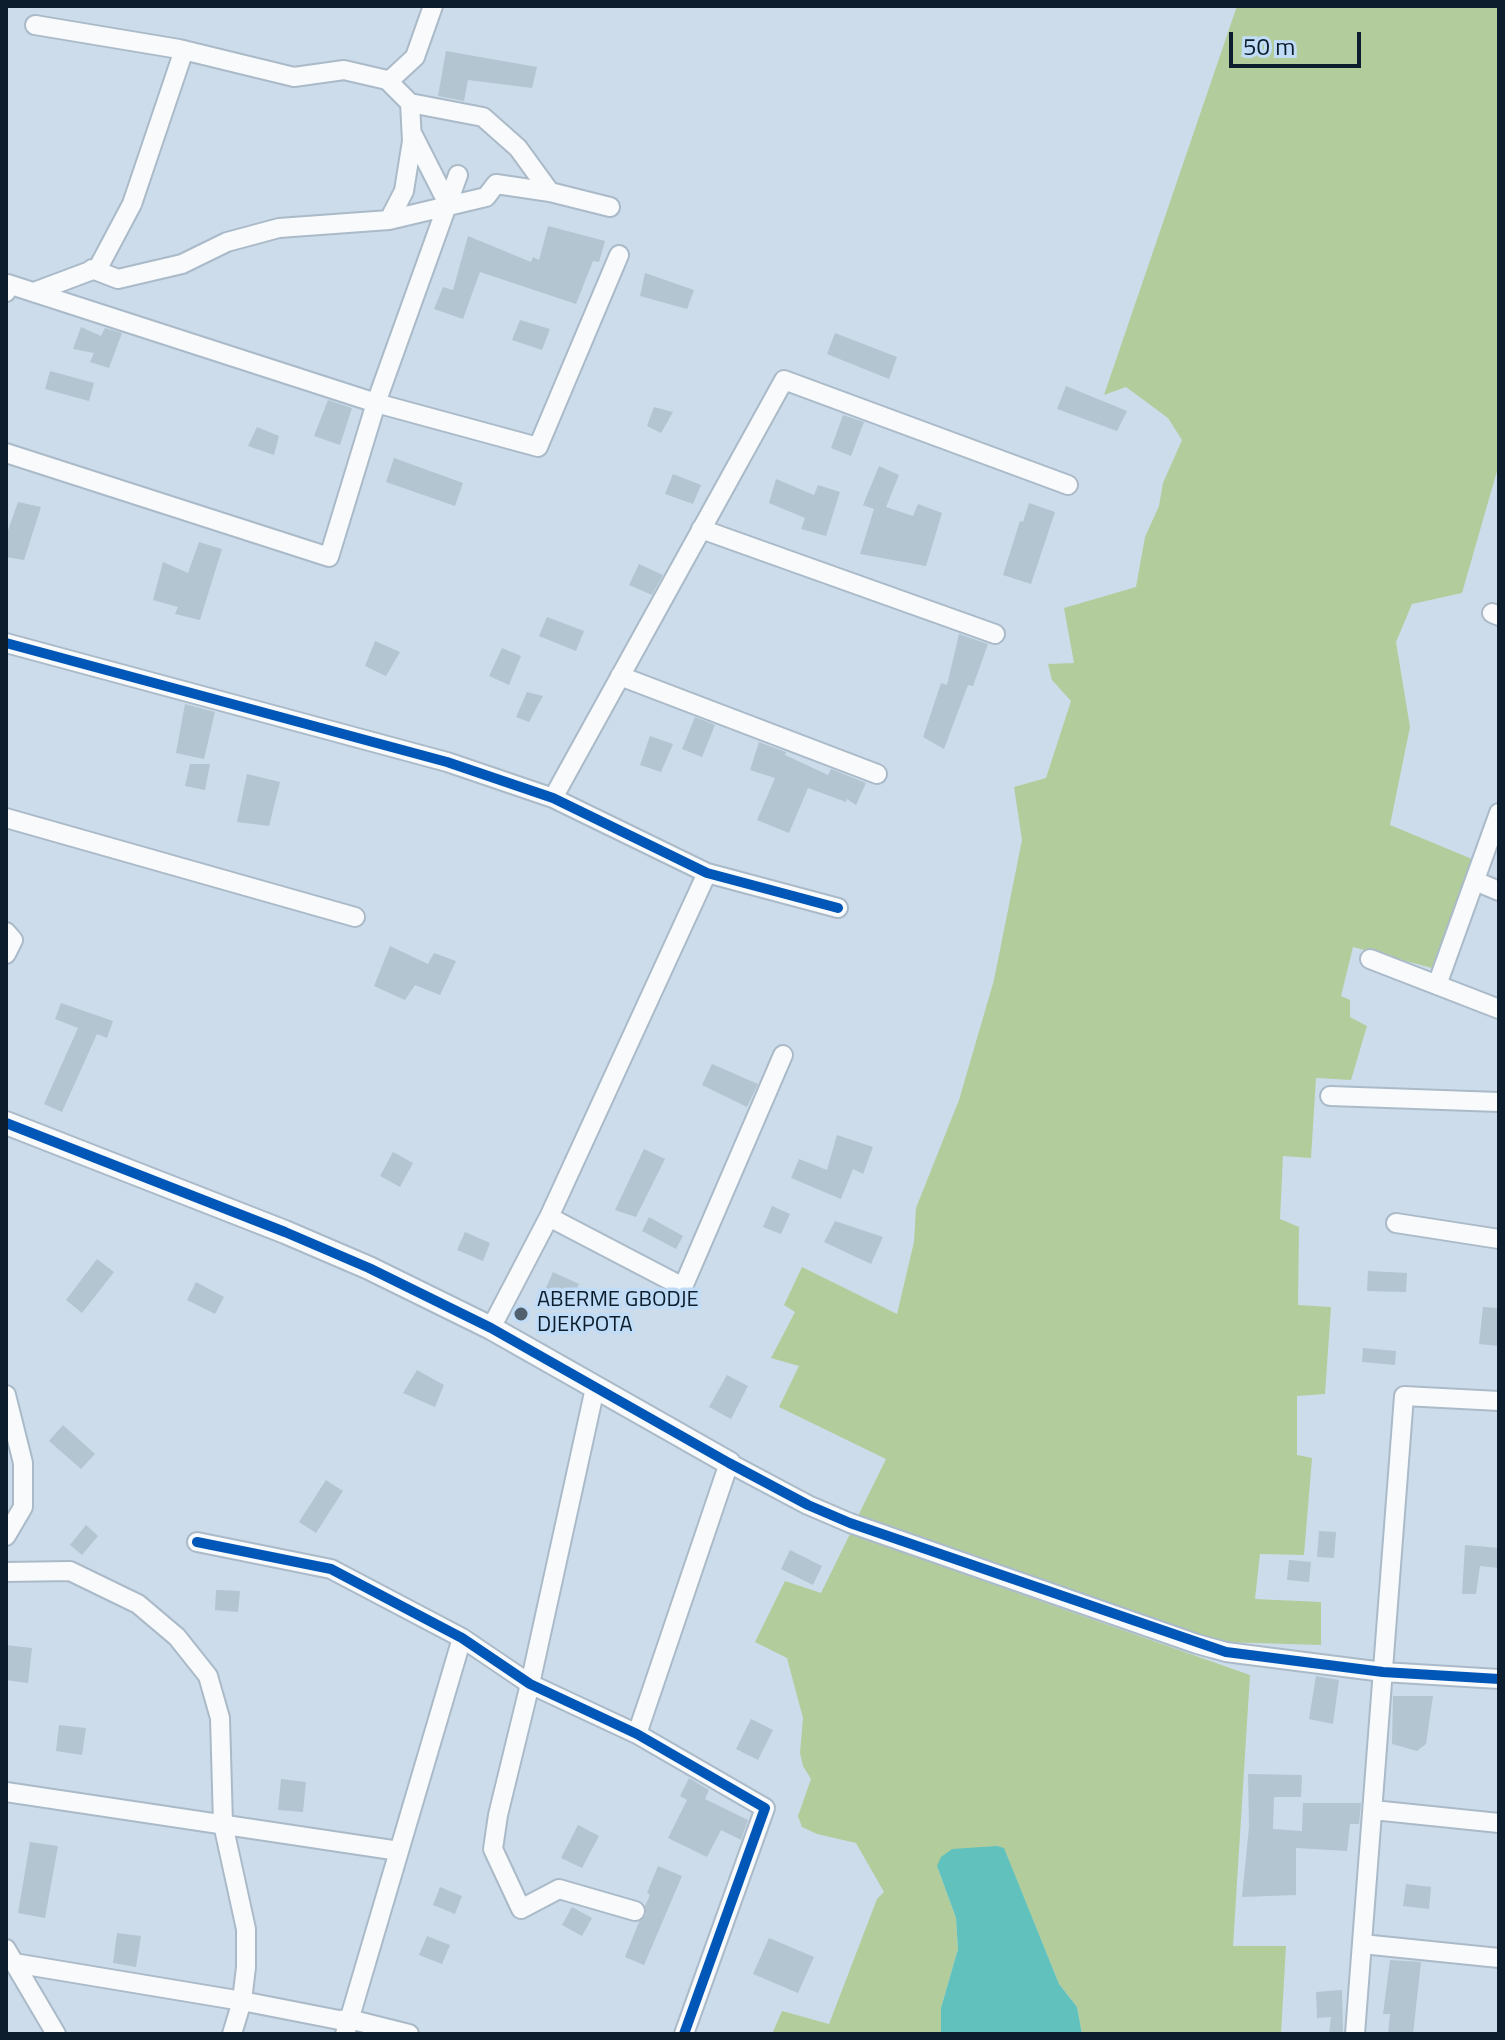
<!DOCTYPE html>
<style>
body{margin:0}
#map{position:relative;width:1505px;height:2040px;overflow:hidden;background:#cddcea;font-family:"Titillium Web",sans-serif}
canvas{display:block}
.frame{position:absolute;inset:0;border:8px solid #0c1e2d;pointer-events:none}
.scale{position:absolute;left:1229px;top:32px;width:132px;height:36px;box-sizing:border-box;border:4px solid #0c1e2d;border-top:0;padding-left:10px;font-size:24px;line-height:28px;white-space:nowrap;color:#0c1e2d;-webkit-text-stroke:6px #c1dcf6;paint-order:stroke}
</style>
<div id="map">
<canvas width="1505" height="2040"></canvas>
<div class="frame"></div>
<div class="scale">50 m</div>
</div>
<script>
const g = document.querySelector('canvas').getContext('2d');
g.lineJoin = 'round';
function fillPath(path, color) { g.fillStyle = color; g.fill(path, 'evenodd'); }
const poly = rows => new Path2D(rows.map(r => 'M' + r).join(''));
function strokePath(path, color, width, dash) { g.strokeStyle = color; g.lineWidth = width; g.lineCap = dash ? 'butt' : 'round'; g.setLineDash(dash || []); g.stroke(path); }
function label(font, color, halo, rows, align = 'center') {
  g.font = font + ' "Titillium Web",sans-serif'; g.lineWidth = 7; g.setLineDash([]); g.textBaseline = 'middle'; g.strokeStyle = halo; g.fillStyle = color; for (const [text, x, y, turn = 0] of rows) {
    g.save(); g.translate(x, y); g.rotate((+turn || 0) * Math.PI / 180); g.textAlign = isNaN(turn) ? turn : align; if (halo) g.strokeText(text, 0, 0); g.fillText(text, 0, 0); g.restore();
  }
}
fillPath(poly([
 [1237,6,1499,6,1499,464,1462,593,1412,604,1396,642,1410,727,1390,825,1472,859,1432,968,1353,947,1341,996,1350,1000,1350,1017,1367,1026,1351,1080,1316,1078,1311,1158,1283,1156,1280,1219,1299,1227,1298,1305,1331,1307,1325,1394,1297,1396,1297,1455,1312,1458,1304,1555,1260,1554,1255,1599,1321,1602,1321,1645,1223,1642,1200,1637,858,1516,886,1459,779,1407,799,1366,771,1358,795,1312,784,1305,802,1267,897,1314,914,1242,916,1208,959,1100,994,980,1022,840,1014,787,1046,778,1071,701,1052,680,1048,664,1074,663,1064,608,1136,587,1145,537,1159,506,1163,483,1182,440,1168,418,1126,387,1104,395],
 [850,1534,1250,1675,1233,1946,1286,1946,1281,2034,1082,2034,1077,2007,1059,1984,1004,1849,997,1846,937,1866,956,1918,958,1949,941,2008,941,2034,772,2034,782,2011,829,2024,877,1899,884,1892,856,1843,817,1834,802,1827,798,1816,811,1779,803,1766,800,1753,803,1718,787,1658,755,1642,785,1581,821,1593]
]), '#b2cd9b');
fillPath(poly([
 [997,1846,1004,1848,1059,1984,1077,2007,1082,2034,941,2034,941,2008,958,1949,956,1918,937,1866,941,1857,952,1849]
]), '#60c1bd');
fillPath(poly([
 [446,51,537,67,532,88,468,80,464,101,438,96],
 [548,226,605,241,599,262,593,261,576,304,480,272,463,319,434,309,443,287,453,290,468,236,531,262,533,257,539,260],
 [645,273,694,290,687,309,640,296],
 [520,320,550,329,542,350,512,340],
 [81,327,101,336,105,328,122,333,109,368,90,362,94,353,73,349],
 [835,333,897,357,889,379,827,354],
 [50,371,94,383,89,401,45,389],
 [1066,386,1127,411,1117,431,1057,409],
 [328,400,352,408,340,445,314,436],
 [654,407,673,412,661,433,647,426],
 [843,415,864,422,851,456,831,448],
 [257,427,279,436,274,455,248,446],
 [394,458,463,483,455,506,386,482],
 [879,466,899,475,886,507,913,516,918,504,942,513,926,566,860,554,874,509,863,505],
 [673,474,701,485,693,504,665,494],
 [776,479,814,495,818,485,840,492,826,536,801,529,805,518,769,503],
 [18,502,41,507,24,560,6,557,6,536],
 [1029,503,1055,512,1031,584,1003,575,1020,521,1023,522],
 [199,542,222,549,200,620,175,614,178,607,153,600,163,562,188,573],
 [639,564,663,575,652,595,629,585],
 [547,617,584,631,576,651,539,636],
 [959,634,988,644,973,686,968,685,944,749,923,737,941,683,947,685],
 [375,641,400,652,386,676,365,666],
 [502,648,521,656,509,685,489,676],
 [527,692,543,696,529,722,516,717],
 [185,704,215,712,204,759,176,753],
 [695,717,715,725,702,757,682,749],
 [650,736,673,744,661,772,640,765],
 [759,742,786,752,785,755,828,775,831,769,866,783,856,805,847,799,846,802,808,788,789,833,757,820,775,778,750,770],
 [190,764,210,764,205,790,185,786],
 [247,774,280,782,269,826,237,822],
 [390,946,428,964,434,953,456,961,440,995,415,985,405,1000,374,986],
 [61,1003,113,1021,107,1038,97,1034,62,1112,44,1104,78,1028,55,1019],
 [712,1064,758,1084,747,1107,702,1085],
 [837,1135,873,1147,863,1174,853,1169,841,1199,791,1178,799,1159,827,1170],
 [644,1149,665,1159,636,1217,615,1210],
 [393,1152,413,1163,400,1187,380,1176],
 [772,1206,790,1214,781,1234,763,1227],
 [649,1217,683,1236,676,1249,642,1231],
 [835,1221,883,1237,871,1264,824,1242],
 [465,1232,490,1243,483,1261,457,1250],
 [97,1259,114,1272,82,1313,66,1300],
 [1368,1271,1407,1273,1406,1292,1367,1291],
 [553,1272,579,1284,570,1302,545,1290],
 [196,1282,224,1297,215,1314,187,1300],
 [1483,1307,1499,1308,1499,1346,1479,1344],
 [1363,1348,1396,1351,1395,1365,1362,1362],
 [417,1370,444,1385,435,1407,403,1393],
 [727,1375,748,1386,731,1419,709,1407],
 [63,1425,95,1454,81,1469,49,1441],
 [326,1480,343,1491,316,1533,299,1522],
 [86,1525,98,1536,82,1555,70,1545],
 [1319,1531,1336,1532,1334,1558,1317,1557],
 [1465,1545,1499,1548,1499,1568,1480,1566,1476,1594,1462,1594],
 [790,1550,822,1566,813,1585,781,1569],
 [1289,1560,1311,1562,1309,1582,1287,1580],
 [216,1590,240,1591,238,1612,215,1610],
 [6,1645,32,1648,28,1683,6,1680],
 [1316,1676,1339,1680,1333,1724,1309,1719],
 [1393,1696,1433,1696,1426,1744,1417,1751,1392,1744],
 [751,1719,773,1730,758,1760,736,1749],
 [59,1725,86,1728,82,1755,56,1751],
 [1248,1774,1302,1775,1301,1797,1274,1797,1273,1829,1302,1831,1303,1803,1361,1803,1359,1824,1350,1824,1347,1851,1296,1848,1296,1895,1242,1897,1249,1827],
 [689,1778,709,1790,705,1799,748,1820,741,1840,721,1830,707,1857,668,1838,687,1800,680,1796],
 [281,1779,306,1782,303,1812,278,1810],
 [578,1825,599,1836,582,1868,561,1858],
 [30,1842,58,1846,45,1918,18,1913],
 [658,1866,682,1876,644,1965,625,1957,639,1922,646,1915,645,1906,650,1895,647,1893],
 [1406,1884,1431,1887,1429,1909,1403,1906],
 [440,1887,462,1896,455,1914,433,1905],
 [572,1907,592,1918,582,1936,562,1925],
 [117,1933,141,1936,136,1967,113,1963],
 [427,1936,450,1945,442,1964,419,1955],
 [769,1938,814,1957,798,1993,753,1974],
 [1390,1960,1421,1962,1413,2034,1388,2034,1390,2014,1383,2014],
 [1342,1990,1343,2034,1329,2034,1331,2017,1317,2018,1316,1992]
]), '#b2c5d0');
const minor = poly([
 [35,25,179,49,294,77,344,70,387,80,410,103,412,141,404,191,389,220,486,197,496,184,550,192],
 [389,81,415,57,433,6],
 [410,103,483,117,518,148,550,192,610,207],
 [413,135,448,204],
 [92,269,118,279,182,264,227,242,279,228,389,220],
 [6,292,8,284,376,403,538,447,619,255],
 [34,292,98,268,132,204,184,50],
 [6,453,329,557,376,403,458,175],
 [701,529,995,634],
 [1492,613,1499,616],
 [6,643,447,762,553,798,707,873,838,908],
 [620,676,877,774],
 [553,798,784,380,1068,485],
 [6,818,355,917],
 [1475,881,1499,891],
 [6,932,13,940,6,954],
 [1370,959,1499,1009],
 [1437,985,1499,813],
 [1330,1096,1499,1102],
 [549,1217,683,1287,783,1055],
 [1396,1223,1499,1239],
 [491,1328,549,1217,707,873],
 [595,1388,530,1684,498,1815,493,1849,521,1909,559,1889,635,1911],
 [6,1395,23,1463,23,1507,6,1536],
 [197,1542,331,1569,462,1638,530,1684,637,1734,765,1808,684,2034],
 [6,1572,70,1571,138,1604,177,1637,208,1676,220,1718,223,1824,246,1929,246,1967,242,2001,232,2034],
 [637,1734,729,1463,808,1505,850,1523,1197,1644,1226,1652,1383,1672,1499,1679],
 [6,1792,399,1851],
 [1373,1810,1499,1823],
 [1362,1944,1499,1958],
 [6,1949,56,2034],
 [14,1963,242,2001,339,2020,349,2019,409,2034],
 [345,2034,462,1638],
 [1355,2034,1404,1396,1499,1401]
]);
const tertiary = poly([
 [6,1123,285,1232,369,1268,491,1328,729,1463]
]);
strokePath(minor, '#aabac8', 22);
strokePath(tertiary, '#aabac8', 26);
strokePath(minor, '#f8fafc', 18);
strokePath(tertiary, '#f8fafc', 22);
strokePath(poly([
 [6,643,447,762,553,798,707,873,838,908],
 [6,1123,285,1232,369,1268,491,1328,729,1463,808,1505,850,1523,1226,1652,1383,1672,1499,1679],
 [197,1542,331,1569,462,1638,530,1684,637,1734,765,1808,684,2034]
]), '#0057b8', 10);
for (const [x, y, r, color] of [
 [521,1314,8,"#50606f"]
]) { const dot = new Path2D(); dot.arc(x, y, r, 0, 2 * Math.PI); g.fillStyle = color; g.fill(dot); strokePath(dot, '#c1dcf6', 3); }
label('22px', '#0c1e2d', '#c1dcf6', [
 ["ABERME GBODJE",537,1301],
 ["DJEKPOTA",537,1326]
], 'left');
</script>
